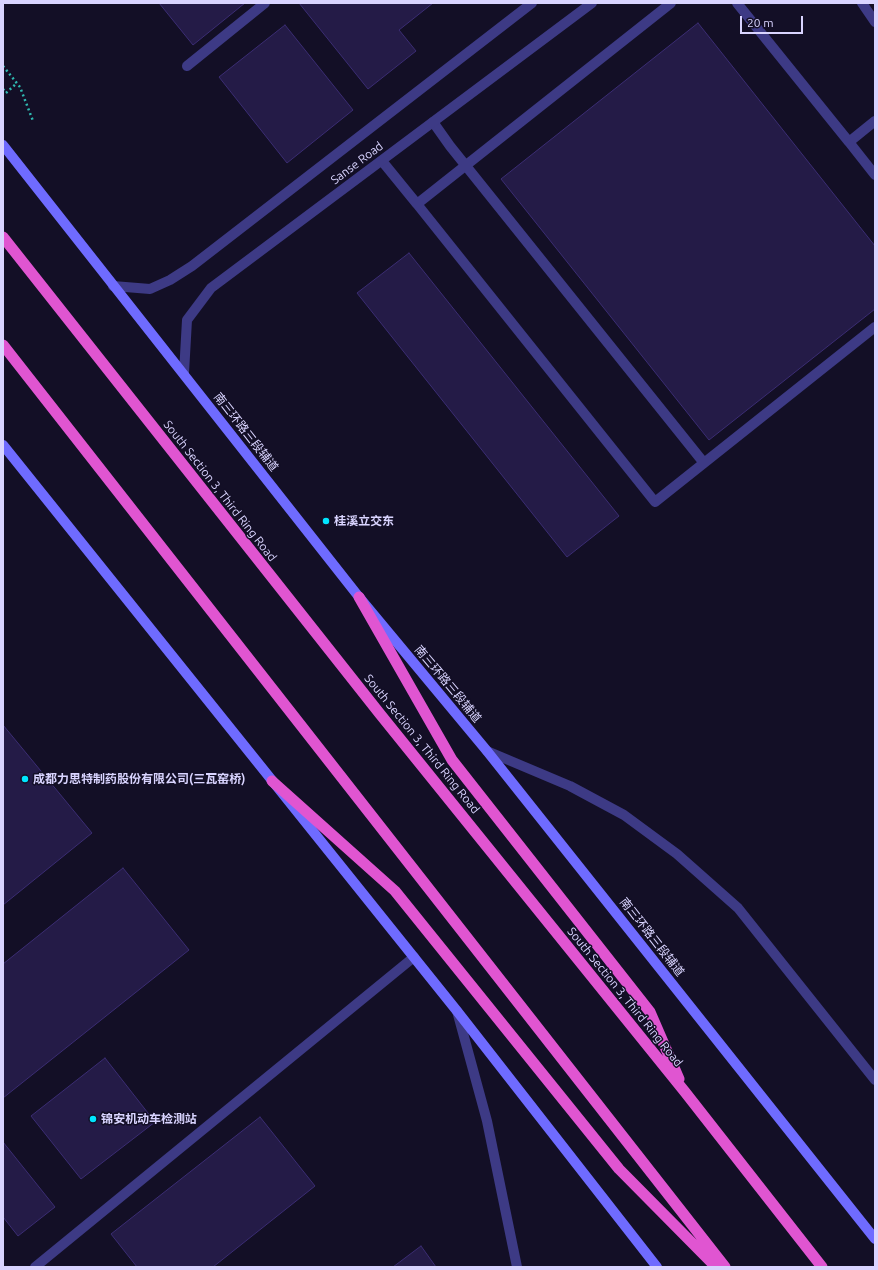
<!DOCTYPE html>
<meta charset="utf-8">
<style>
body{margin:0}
#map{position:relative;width:878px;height:1270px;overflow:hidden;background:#130f26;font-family:Ubuntu,sans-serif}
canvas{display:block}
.frame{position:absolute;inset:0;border:4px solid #d9d4ff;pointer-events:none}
.scale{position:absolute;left:740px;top:16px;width:63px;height:18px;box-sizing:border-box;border:2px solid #d9d4ff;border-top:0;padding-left:5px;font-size:12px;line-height:14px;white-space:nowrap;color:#d9d4ff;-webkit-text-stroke:3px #130f26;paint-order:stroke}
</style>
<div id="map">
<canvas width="878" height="1270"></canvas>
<div class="frame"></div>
<div class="scale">20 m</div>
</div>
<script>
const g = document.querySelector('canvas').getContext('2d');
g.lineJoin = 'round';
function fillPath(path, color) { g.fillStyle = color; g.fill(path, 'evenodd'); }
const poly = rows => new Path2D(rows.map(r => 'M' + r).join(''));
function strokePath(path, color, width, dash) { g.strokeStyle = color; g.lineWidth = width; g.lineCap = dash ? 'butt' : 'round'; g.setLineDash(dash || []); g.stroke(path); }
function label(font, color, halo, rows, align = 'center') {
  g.font = font + ' Ubuntu,"Noto Sans SC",sans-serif'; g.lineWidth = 3; g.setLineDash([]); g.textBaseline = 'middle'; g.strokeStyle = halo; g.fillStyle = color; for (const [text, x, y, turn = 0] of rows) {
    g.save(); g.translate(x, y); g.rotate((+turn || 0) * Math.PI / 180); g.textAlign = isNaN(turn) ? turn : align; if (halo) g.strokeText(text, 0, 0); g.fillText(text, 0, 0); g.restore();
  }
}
const building = poly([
 [159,3,245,3,193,45,159,3],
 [299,3,433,3,399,30,416,51,368,89,299,3],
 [698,23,875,246,875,309,709,440,501,179,698,23],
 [285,25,353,110,287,163,219,77,285,25],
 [409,253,619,516,567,557,357,293,409,253],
 [3,725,92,833,3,905,3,725],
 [123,868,189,950,3,1098,3,964,123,868],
 [105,1058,155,1122,81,1179,31,1116,105,1058],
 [260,1117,315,1186,213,1267,137,1267,111,1234,260,1117],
 [3,1142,55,1207,18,1236,3,1217,3,1142],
 [421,1246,436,1267,393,1267,421,1246]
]);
fillPath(building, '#241b47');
strokePath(building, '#3b2d73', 1);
strokePath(poly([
 [3,66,20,87,33,121],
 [3,89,6,93,17,83]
]), '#2fb8b0', 2.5, [2, 3]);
strokePath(poly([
 [737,3,849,142],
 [187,66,265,3],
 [875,121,849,142,875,175],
 [433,122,450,146,704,463,875,327],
 [382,161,417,204,671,3],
 [417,204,655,502,704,463]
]), '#3d3a85', 10);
strokePath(poly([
 [35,1267,414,957]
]), '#3d3a85', 10);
strokePath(poly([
 [862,3,875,22],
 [113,286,150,289,170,280,192,266,532,3],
 [184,373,187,320,211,288,592,3],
 [487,751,570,786,624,815,677,854,738,908,875,1080],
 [457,1011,487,1121,517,1267]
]), '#3d3a85', 10);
strokePath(poly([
 [3,145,359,597,487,751,875,1239],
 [3,445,457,1011,657,1267]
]), '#6f6bff', 10);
strokePath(poly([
 [3,237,380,714,685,1092,822,1267],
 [3,345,725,1267],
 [359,597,452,760,650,1012,679,1079],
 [272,781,395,891,619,1169,716,1267]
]), '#e055d1', 11);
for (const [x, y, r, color] of [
 [326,521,4,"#00e5ff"],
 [25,779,4,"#00e5ff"],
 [93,1119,4,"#00e5ff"]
]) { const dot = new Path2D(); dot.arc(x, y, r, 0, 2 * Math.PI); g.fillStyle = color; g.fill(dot); strokePath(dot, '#130f26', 1.5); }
label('12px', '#d9d4ff', '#130f26', [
 ["Sanse Road",357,163,-37],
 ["南三环路三段辅道",246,432,52],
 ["South Section 3, Third Ring Road",220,491,52],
 ["南三环路三段辅道",448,684,50],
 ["South Section 3, Third Ring Road",422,744,51],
 ["南三环路三段辅道",652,937,52],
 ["South Section 3, Third Ring Road",625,997,51]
]);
label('bold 12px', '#d9d4ff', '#130f26', [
 ["桂溪立交东",334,521],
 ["成都力思特制药股份有限公司(三瓦窑桥)",33,779],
 ["锦安机动车检测站",101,1119]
], 'left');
</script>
